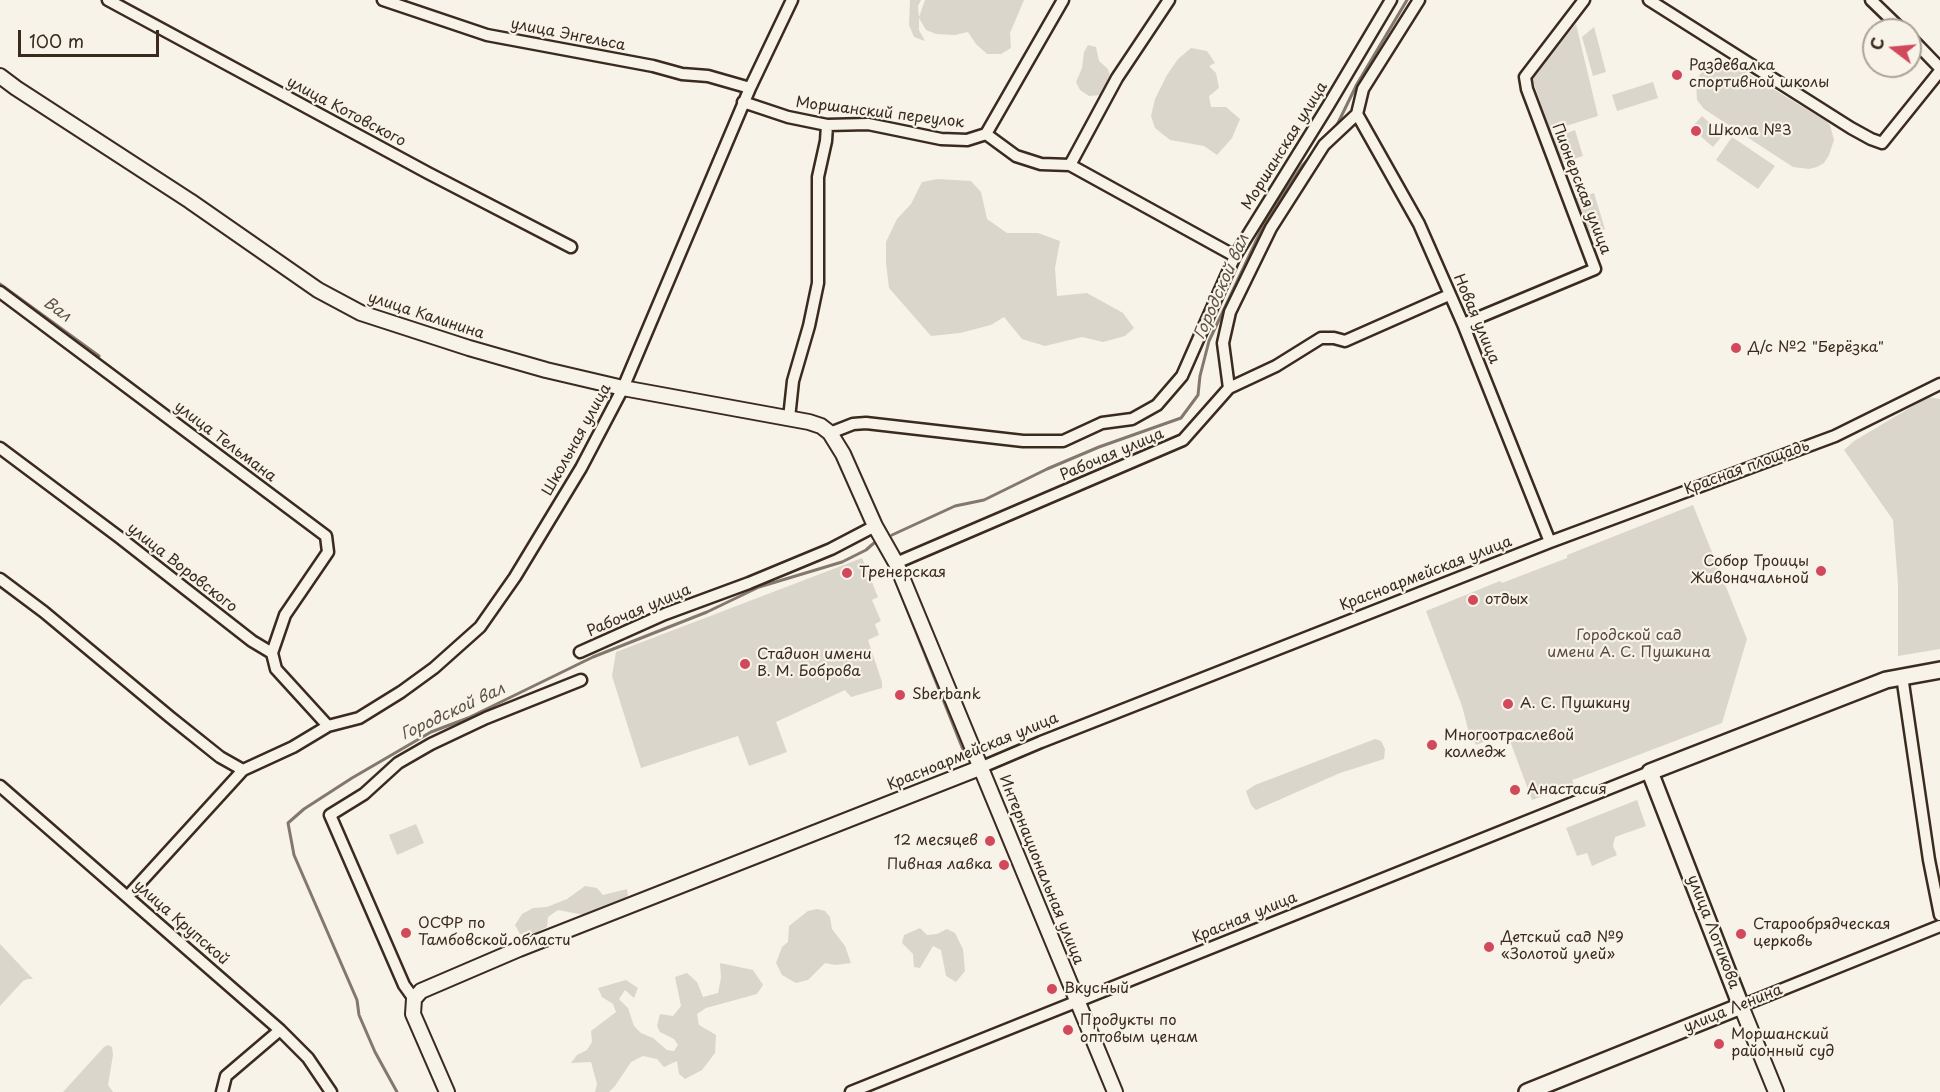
<!DOCTYPE html>
<meta charset="utf-8">
<style>
body{margin:0}
#map{position:relative;width:1940px;height:1092px;overflow:hidden;background:#f7f3e8;font-family:"Playpen Sans",sans-serif}
canvas{display:block}
.north{position:absolute;left:1862px;top:18px;width:60px;height:60px;box-sizing:border-box;background:#f7f3e8;border:2px solid #aca397;border-radius:50%;rotate:286deg;font-size:16px;font-weight:700;line-height:24px;text-align:center;color:#3b2a1e}
.north::after{content:'';display:block;margin:auto;width:21px;height:27px;background:#d1495b;clip-path:polygon(50% 0,100% 100%,50% 72%,0 100%)}
.scale{position:absolute;left:18px;top:30px;width:141px;height:27px;box-sizing:border-box;border:3px solid #3b2a1e;border-top:0;padding-left:8px;font-size:18px;line-height:21px;white-space:nowrap;color:#3b2a1e;-webkit-text-stroke:4px #f7f3e8;paint-order:stroke}
</style>
<div id="map">
<canvas width="1940" height="1092"></canvas>
<div class="north">С</div>
<div class="scale">100 m</div>
</div>
<script>
const g = document.querySelector('canvas').getContext('2d');
g.lineJoin = 'round';
function fillPath(path, color) { g.fillStyle = color; g.fill(path, 'evenodd'); }
const poly = rows => new Path2D(rows.map(r => 'M' + r).join(''));
function strokePath(path, color, width, dash) { g.strokeStyle = color; g.lineWidth = width; g.lineCap = dash ? 'butt' : 'round'; g.setLineDash(dash || []); g.stroke(path); }
function label(font, color, halo, rows, align = 'center') {
  g.font = font + ' "Playpen Sans",sans-serif'; g.lineWidth = 4.5; g.setLineDash([]); g.textBaseline = 'middle'; g.strokeStyle = halo; g.fillStyle = color; for (const [text, x, y, turn = 0] of rows) {
    g.save(); g.translate(x, y); g.rotate((+turn || 0) * Math.PI / 180); g.textAlign = isNaN(turn) ? turn : align; if (halo) g.strokeText(text, 0, 0); g.fillText(text, 0, 0); g.restore();
  }
}
fillPath(poly([
 [910,0,921,0,918,6,919,17,925,0,1024,0,1010,33,1011,48,1001,54,987,54,976,44,968,32,955,35,936,34,926,30,919,18,919,30,925,41,914,37,909,25],
 [1576,24,1598,116,1550,131,1532,78],
 [1594,27,1606,72,1593,76,1582,37],
 [1088,45,1096,47,1099,61,1108,69,1111,79,1102,95,1089,96,1080,90,1076,82,1082,68,1084,52],
 [1191,48,1207,51,1215,63,1209,66,1216,73,1219,88,1209,96,1211,107,1226,107,1240,119,1232,138,1217,155,1204,146,1170,140,1155,128,1151,116,1155,99,1167,75,1178,59],
 [1718,61,1727,61,1826,121,1830,125,1834,140,1829,155,1824,163,1817,167,1809,169,1793,167,1704,109,1697,100,1696,80,1703,70],
 [1653,82,1658,98,1617,111,1612,95],
 [1702,116,1723,135,1713,147,1691,128],
 [1575,130,1583,156,1561,163,1554,138],
 [1732,137,1775,166,1758,189,1716,160],
 [938,179,971,181,981,192,987,219,1007,233,1038,233,1060,241,1055,268,1057,296,1087,293,1123,313,1134,328,1125,336,1103,342,1082,337,1045,346,1022,339,1004,317,991,325,960,333,931,336,889,288,886,263,886,242,897,219,911,204,922,182],
 [1594,193,1605,229,1585,235,1574,199],
 [1928,397,1940,399,1940,649,1898,656,1898,584,1893,520,1844,450,1854,441],
 [1693,505,1747,639,1722,723,1578,778,1572,780,1574,784,1532,800,1507,733,1476,745,1468,729,1462,706,1426,611,1500,581,1502,583,1567,558,1567,555],
 [862,558,878,597,872,600,881,621,875,624,879,635,868,640,882,682,882,688,851,697,845,690,776,722,787,752,749,766,738,736,641,768,612,676,616,652],
 [1375,739,1381,741,1385,749,1384,759,1340,773,1256,810,1251,805,1246,791,1255,785],
 [1637,800,1646,826,1615,837,1613,846,1617,855,1592,866,1587,853,1577,856,1566,828],
 [416,824,424,843,397,855,389,835],
 [585,886,597,888,603,895,627,889,628,896,605,910,596,910,584,915,558,910,548,917,547,927,535,933,520,934,515,925,522,914,533,908,547,907,567,899],
 [817,909,825,911,830,917,832,929,845,946,851,963,835,965,825,963,808,980,796,983,782,975,776,963,782,947,788,942,789,926,808,911],
 [920,928,927,935,937,934,947,929,955,933,963,949,965,971,956,982,946,976,941,950,933,946,920,968,914,967,913,954,902,943,904,935],
 [0,944,33,979,28,979,23,981,0,1006],
 [720,963,753,970,763,985,757,994,706,1008,697,1014,699,1025,716,1035,715,1053,702,1070,685,1079,679,1074,677,1061,664,1067,657,1059,643,1056,631,1062,615,1086,609,1092,595,1092,597,1084,591,1062,571,1063,577,1055,587,1050,592,1042,591,1031,616,1012,613,1004,602,997,598,988,626,980,638,988,634,998,625,990,619,999,628,1008,634,1026,641,1033,653,1038,667,1050,674,1051,678,1045,674,1039,660,1032,657,1026,660,1014,673,1016,681,1006,675,977,687,973,697,982,703,997,718,993,721,978],
 [108,1045,112,1047,113,1055,108,1085,113,1092,63,1092,104,1047]
]), '#dbd6cb');
strokePath(poly([
 [1336,127,1357,84,1407,0],
 [0,284,99,356],
 [892,535,955,506,984,500,1047,469,1099,447,1181,418,1198,395,1200,376,1209,341,1266,220,1302,166,1312,155],
 [894,577,966,757],
 [397,1092,375,1052,359,1015,357,1000,294,855,288,823,304,809,352,778,431,732,468,718,593,657,707,612,759,587,842,562,866,550,874,543]
]), '#84786c', 3);
const minor = poly([
 [108,0,428,173,571,247],
 [383,0,487,35,653,66,682,74,708,76,750,88],
 [1649,0,1851,128,1871,139,1882,143,1940,71],
 [1871,0,1902,30],
 [1910,37,1940,68],
 [743,102,788,117,827,125,868,124,941,139,967,140,986,134,1016,156,1041,164,1070,165,1235,256],
 [1357,114,1419,224,1463,324,1550,542],
 [986,134,1063,0],
 [1070,165,1117,78,1169,0],
 [0,292,326,536,328,552,285,615,272,653,276,669,328,726],
 [1463,324,1595,269,1527,89,1525,77,1584,0],
 [1229,388,1223,343,1230,312,1271,228,1324,145,1357,114,1363,89,1419,0],
 [789,418,793,381,809,326,818,283,818,177,826,141,827,125],
 [830,433,853,424,866,423,1023,441,1063,441,1102,423,1132,419,1157,405,1182,376,1235,256,1328,106,1391,0],
 [0,448,119,537,252,641,272,653],
 [896,563,1183,440,1229,388,1276,366,1321,338,1334,338,1345,341,1449,295],
 [0,579,44,612,170,717,220,757,243,770],
 [580,652,665,614,749,583,831,549,875,526],
 [1902,676,1929,860,1940,915],
 [982,767,1041,742,1550,542,1835,436,1940,384],
 [0,786,280,1030,308,1058,331,1092],
 [128,896,243,770,293,747,328,726,359,718,401,692,434,668,480,627,515,577,581,468,623,388,750,88,792,0],
 [414,999,404,985,330,815,364,794,398,763,431,744,486,718,581,680],
 [1741,1006,1940,926],
 [222,1092,226,1076,280,1030],
 [851,1092,1650,772]
]);
const tertiary = poly([
 [0,76,16,88,190,201,318,290,361,313,469,348,546,370,623,388,809,422,821,426,830,433,843,454,875,526,896,563,1115,1092],
 [1741,1006,1776,1092],
 [447,1092,413,1014,414,999,421,991,519,949,982,767]
]);
const secondary = poly([
 [1527,1092,1741,1006,1650,772,1886,680,1940,670]
]);
strokePath(minor, '#3b2a1e', 15);
strokePath(tertiary, '#3b2a1e', 18);
strokePath(secondary, '#3b2a1e', 20);
strokePath(minor, '#f7f3e8', 10);
strokePath(tertiary, '#f7f3e8', 14);
strokePath(secondary, '#f7f3e8', 15);
for (const [x, y, r, color] of [
 [1677,75,6,"#d1495b"],
 [1696,131,6,"#d1495b"],
 [1736,348,6,"#d1495b"],
 [1821,571,6,"#d1495b"],
 [847,573,6,"#d1495b"],
 [1473,600,6,"#d1495b"],
 [745,664,6,"#d1495b"],
 [900,695,6,"#d1495b"],
 [1508,704,6,"#d1495b"],
 [1432,745,6,"#d1495b"],
 [1515,790,6,"#d1495b"],
 [990,841,6,"#d1495b"],
 [1004,865,6,"#d1495b"],
 [406,933,6,"#d1495b"],
 [1741,934,6,"#d1495b"],
 [1489,947,6,"#d1495b"],
 [1052,989,6,"#d1495b"],
 [1068,1030,6,"#d1495b"],
 [1719,1044,6,"#d1495b"]
]) { const dot = new Path2D(); dot.arc(x, y, r, 0, 2 * Math.PI); g.fillStyle = color; g.fill(dot); strokePath(dot, '#f7f3e8', 2); }
label('15px', '#3b2a1e', '#f7f3e8', [
 ["улица Энгельса",568,35,11],
 ["улица Котовского",346,112,28],
 ["Моршанский переулок",880,113,7],
 ["Моршанская улица",1285,146,-58],
 ["Пионерская улица",1581,189,69],
 ["улица Калинина",426,316,18],
 ["Новая улица",1476,319,67],
 ["Школьная улица",577,440,-61],
 ["улица Тельмана",225,442,37],
 ["Рабочая улица",1112,455,-23],
 ["Красная площадь",1747,468,-20],
 ["улица Воровского",182,568,38],
 ["Красноармейская улица",1426,574,-21],
 ["Рабочая улица",639,611,-23],
 ["Красноармейская улица",973,752,-22],
 ["Интернациональная улица",1041,870,68],
 ["Красная улица",1245,918,-22],
 ["улица Крупской",181,923,41],
 ["улица Лотикова",1713,932,69],
 ["улица Ленина",1733,1009,-22]
]);
label('15px', '#3b2a1e', '#f7f3e8', [
 ["Раздевалка",1689,66],
 ["спортивной школы",1689,83],
 ["Школа №3",1708,131],
 ["Д/с №2 \"Берёзка\"",1748,348],
 ["Собор Троицы",1809,562,"right"],
 ["Живоначальной",1809,579,"right"],
 ["Тренерская",859,573],
 ["отдых",1485,600],
 ["Стадион имени",757,655],
 ["В. М. Боброва",757,672],
 ["Sberbank",912,695],
 ["А. С. Пушкину",1520,704],
 ["Многоотраслевой",1444,736],
 ["колледж",1444,753],
 ["Анастасия",1527,790],
 ["12 месяцев",978,841,"right"],
 ["Пивная лавка",992,865,"right"],
 ["ОСФР по",418,924],
 ["Тамбовской области",418,941],
 ["Старообрядческая",1753,925],
 ["церковь",1753,942],
 ["Детский сад №9",1501,938],
 ["«Золотой улей»",1501,955],
 ["Вкусный",1064,989],
 ["Продукты по",1080,1021],
 ["оптовым ценам",1080,1038],
 ["Моршанский",1731,1035],
 ["районный суд",1731,1052]
], 'left');
label('15px', '#5b4c41', '#f7f3e8', [
 ["Городской сад",1629,636],
 ["имени А. С. Пушкина",1629,653]
]);
label('italic 16px', '#5f5145', '#f7f3e8', [
 ["Городской вал",1222,287,-66],
 ["Вал",57,310,36],
 ["Городской вал",453,712,-25]
]);
</script>
